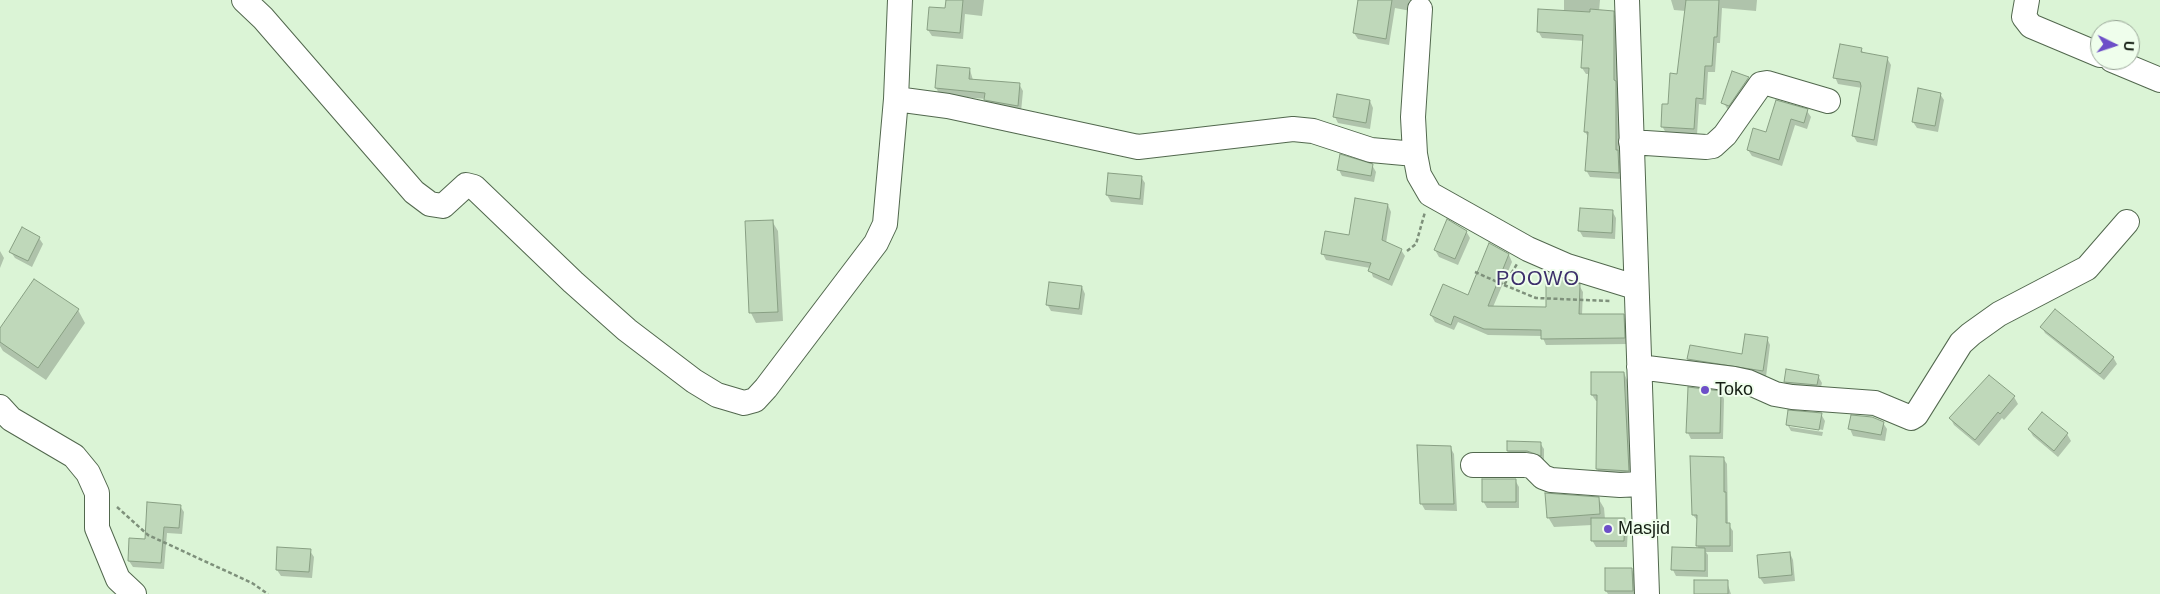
<!DOCTYPE html>
<style>
body{margin:0}
#map{position:relative;width:2160px;height:594px;overflow:hidden;background:#dbf4d6;font-family:Helvetica,sans-serif}
canvas{display:block}
.north{position:absolute;left:2090px;top:20px;width:50px;height:50px;box-sizing:border-box;background:#effeec;border:1px solid #98a596;border-radius:50%;rotate:94deg;font-size:14px;font-weight:700;line-height:20px;text-align:center;color:#151f14}
.north::after{content:'';display:block;margin:auto;width:18px;height:22px;background:#6d4fc8;clip-path:polygon(50% 0,100% 100%,50% 72%,0 100%)}
</style>
<div id="map">
<canvas width="2160" height="594"></canvas>
<div class="north">U</div>
</div>
<script>
const g = document.querySelector('canvas').getContext('2d');
g.lineJoin = 'round';
function fillPath(path, color) { g.fillStyle = color; g.fill(path, 'evenodd'); }
const poly = rows => new Path2D(rows.map(r => 'M' + r).join(''));
function strokePath(path, color, width, dash) { g.strokeStyle = color; g.lineWidth = width; g.lineCap = dash ? 'butt' : 'round'; g.setLineDash(dash || []); g.stroke(path); }
function label(font, color, halo, rows, align = 'center') {
  g.font = font + ' Helvetica,sans-serif'; g.lineWidth = 4; g.setLineDash([]); g.textBaseline = 'middle'; g.strokeStyle = halo; g.fillStyle = color; for (const [text, x, y, turn = 0] of rows) {
    g.save(); g.translate(x, y); g.rotate((+turn || 0) * Math.PI / 180); g.textAlign = isNaN(turn) ? turn : align; if (halo) g.strokeText(text, 0, 0); g.fillText(text, 0, 0); g.restore();
  }
}
fillPath(poly([
 [947,0,984,0,982,16,965,14,963,39,932,36,928,30,946,10],
 [1378,0,1416,0,1411,11,1395,8,1389,45,1358,39,1354,33],
 [1564,0,1600,0,1599,11,1613,12,1617,19,1617,84,1619,88,1619,154,1622,179,1590,177,1586,170,1589,138,1585,132,1590,74,1586,74,1582,68,1584,41,1542,38,1538,31,1564,12],
 [1671,0,1757,0,1756,11,1722,8,1720,43,1717,43,1715,72,1708,72,1706,105,1699,104,1697,135,1666,133,1662,126,1678,75,1686,11,1674,10],
 [1861,49,1864,54,1887,58,1891,65,1877,146,1857,142,1853,135,1862,88,1838,84,1835,77],
 [970,70,973,80,1019,84,1023,91,1021,112,989,106,986,99,940,95,936,88],
 [1748,78,1752,84,1733,112,1728,110,1724,103],
 [1940,94,1944,100,1938,132,1917,128,1913,122],
 [1370,101,1373,108,1370,129,1338,123,1335,117],
 [1777,102,1807,111,1811,117,1807,129,1795,125,1782,166,1752,156,1748,150,1767,133],
 [1372,165,1376,172,1374,182,1342,176,1339,170],
 [1141,177,1145,183,1143,205,1111,202,1107,195],
 [1388,205,1391,212,1386,243,1401,250,1405,256,1392,286,1373,277,1370,268,1326,260,1323,254,1350,237],
 [1612,211,1616,218,1615,239,1583,237,1579,230],
 [772,221,778,231,783,321,756,323,751,313],
 [1466,231,1470,238,1458,265,1439,257,1435,250],
 [39,238,43,244,32,267,15,258,11,252],
 [1490,245,1509,255,1512,262,1493,307,1547,308,1579,285,1583,292,1582,315,1623,316,1627,322,1628,344,1546,345,1542,336,1488,335,1458,322,1454,330,1435,322,1431,315,1468,296],
 [0,251,4,258,0,268],
 [1082,287,1085,294,1082,315,1051,311,1047,304],
 [78,310,85,323,46,380,3,351,0,346,0,331],
 [2042,327,2113,357,2117,364,2104,380,2045,333],
 [1767,338,1770,345,1766,377,1692,366,1688,359,1743,355],
 [1624,373,1627,380,1632,477,1601,476,1597,469,1598,401,1596,401,1592,395],
 [1818,376,1822,383,1820,391,1789,388,1785,381],
 [1721,392,1724,399,1723,439,1691,439,1688,433],
 [2014,397,2018,404,2004,420,2002,418,1979,446,1954,425,1951,419],
 [1821,414,1825,421,1823,430,1790,424,1790,427,1823,432,1822,436,1791,431,1787,424],
 [2043,414,2067,434,2071,441,2058,457,2033,436,2029,429],
 [1883,423,1887,429,1885,441,1853,436,1850,429],
 [1540,443,1544,449,1544,461,1512,457,1508,451],
 [1450,447,1454,454,1457,511,1425,510,1421,503],
 [1723,458,1727,464,1728,524,1733,531,1733,552,1706,552,1708,555,1708,577,1676,576,1673,570,1699,549,1697,545,1698,521,1693,515],
 [1515,480,1519,487,1519,508,1487,508,1483,501],
 [1598,498,1604,508,1605,519,1624,519,1628,526,1627,547,1596,547,1592,540,1592,525,1554,527,1548,517],
 [180,506,184,512,182,534,167,533,164,569,133,567,129,561],
 [310,551,314,557,312,578,281,576,277,570],
 [1790,553,1793,560,1795,581,1764,584,1760,578],
 [1632,570,1635,576,1636,594,1608,594,1606,591],
 [1727,582,1731,594,1695,594]
]), '#0003');
const building = poly([
 [946,0,963,0,960,33,927,30,929,7,945,8,946,0],
 [1358,0,1392,0,1386,39,1353,33,1358,0],
 [1686,0,1719,0,1717,37,1714,37,1712,66,1705,66,1703,99,1696,98,1694,129,1661,127,1662,104,1668,104,1670,73,1677,74,1686,0],
 [1538,9,1590,12,1590,9,1614,11,1614,80,1616,81,1616,150,1618,150,1619,173,1585,171,1588,132,1584,132,1589,68,1581,68,1583,35,1537,32,1538,9],
 [1840,44,1862,48,1861,52,1888,57,1874,140,1852,136,1861,86,1860,82,1833,78,1840,44],
 [937,65,970,68,969,79,1020,83,1018,106,984,100,985,93,935,88,937,65],
 [1732,71,1749,77,1729,106,1721,103,1732,71],
 [1918,88,1941,93,1935,126,1912,122,1918,88],
 [1337,94,1370,100,1366,123,1333,117,1337,94],
 [1776,100,1808,109,1804,123,1791,119,1779,160,1747,150,1753,128,1766,132,1776,100],
 [1340,154,1373,164,1371,176,1337,170,1340,154],
 [1108,173,1142,176,1140,199,1106,195,1108,173],
 [1355,198,1388,204,1382,240,1402,249,1389,280,1368,271,1371,263,1321,254,1325,231,1349,235,1355,198],
 [1580,208,1613,210,1612,233,1578,231,1580,208],
 [1447,219,1467,231,1455,259,1434,250,1447,219],
 [773,220,778,312,749,313,745,221,773,220],
 [22,227,40,237,28,261,9,252,22,227],
 [1489,243,1509,254,1488,306,1546,307,1546,274,1552,274,1580,284,1579,314,1624,314,1625,338,1541,339,1541,330,1484,329,1454,316,1451,325,1430,315,1443,284,1468,295,1489,243],
 [34,279,79,309,38,368,0,342,0,328,34,279],
 [1049,282,1082,286,1079,309,1046,305,1049,282],
 [2055,309,2114,357,2100,374,2040,327,2055,309],
 [1745,334,1768,337,1763,371,1687,359,1690,345,1742,354,1745,334],
 [1786,369,1819,375,1817,385,1784,382,1786,369],
 [1591,372,1624,372,1629,471,1596,469,1597,395,1591,395,1591,372],
 [1989,375,2015,396,2000,414,1998,412,1975,440,1949,418,1989,375],
 [1688,387,1721,391,1720,433,1686,433,1688,387],
 [1788,410,1822,413,1819,430,1786,425,1788,410],
 [2042,412,2068,433,2054,451,2028,429,2042,412],
 [1851,415,1872,417,1884,422,1881,435,1848,429,1851,415],
 [1507,441,1541,442,1541,456,1527,451,1507,451,1507,441],
 [1417,445,1451,446,1454,504,1420,504,1417,445],
 [1690,456,1724,457,1724,492,1726,492,1726,523,1730,523,1730,546,1696,546,1697,515,1692,515,1690,456],
 [1482,479,1516,479,1516,502,1482,502,1482,479],
 [1545,493,1599,497,1600,514,1547,518,1545,493],
 [147,502,181,505,179,528,164,527,161,563,128,561,129,538,145,539,147,502],
 [1591,518,1625,518,1624,541,1591,541,1591,518],
 [277,547,311,549,309,572,276,570,277,547],
 [1672,547,1705,548,1705,571,1671,570,1672,547],
 [1790,552,1792,575,1759,578,1757,555,1790,552],
 [1605,568,1632,568,1633,591,1605,591,1605,568],
 [1694,580,1728,580,1728,594,1694,594,1694,580]
]);
fillPath(building, '#bfd8ba');
strokePath(building, '#889f83', 1);
const minor = poly([
 [244,0,263,18,414,192,430,204,443,206,466,185,474,187,573,282,627,330,694,381,717,395,744,403,755,400,766,388,876,243,885,224,896,99,900,0],
 [1627,0,1647,594],
 [2027,0,2024,17,2031,26,2100,55],
 [2112,60,2160,80],
 [896,99,948,106,1138,147,1293,129,1313,131,1371,150,1415,154,1419,175,1430,194,1528,249,1567,266,1635,287],
 [1631,142,1706,147,1713,146,1725,135,1761,84,1767,83,1828,101],
 [1415,154,1413,117,1420,9],
 [1639,367,1734,379,1748,382,1775,394,1792,397,1875,403,1911,418,1916,415,1961,343,1971,334,1999,314,2087,268,2127,222],
 [0,407,11,419,74,456,88,473,97,493,97,528,118,579,134,594],
 [1473,465,1525,465,1532,466,1543,477,1551,480,1620,485,1642,484]
]);
strokePath(minor, '#52684e', 26);
strokePath(poly([
 [1407,251,1416,244,1425,212],
 [1475,272,1504,285,1517,264],
 [1504,285,1536,298,1610,301],
 [117,507,148,535,252,583,268,594]
]), '#7e907b', 2.5, [4, 2.5]);
strokePath(minor, '#fff', 24);
for (const [x, y, r, color] of [
 [1705,390,5,"#6d4fc8"],
 [1608,529,5,"#6d4fc8"]
]) { const dot = new Path2D(); dot.arc(x, y, r, 0, 2 * Math.PI); g.fillStyle = color; g.fill(dot); strokePath(dot, '#effeec', 2); }
label('18px', '#151f14', '#effeec', [
 ["Toko",1715,390],
 ["Masjid",1618,529]
], 'left');
g.letterSpacing = '1px';
label('20px', '#3c2f6b', '#effeec', [
 ["POOWO",1538,279]
]);
g.letterSpacing = '0px';
</script>
